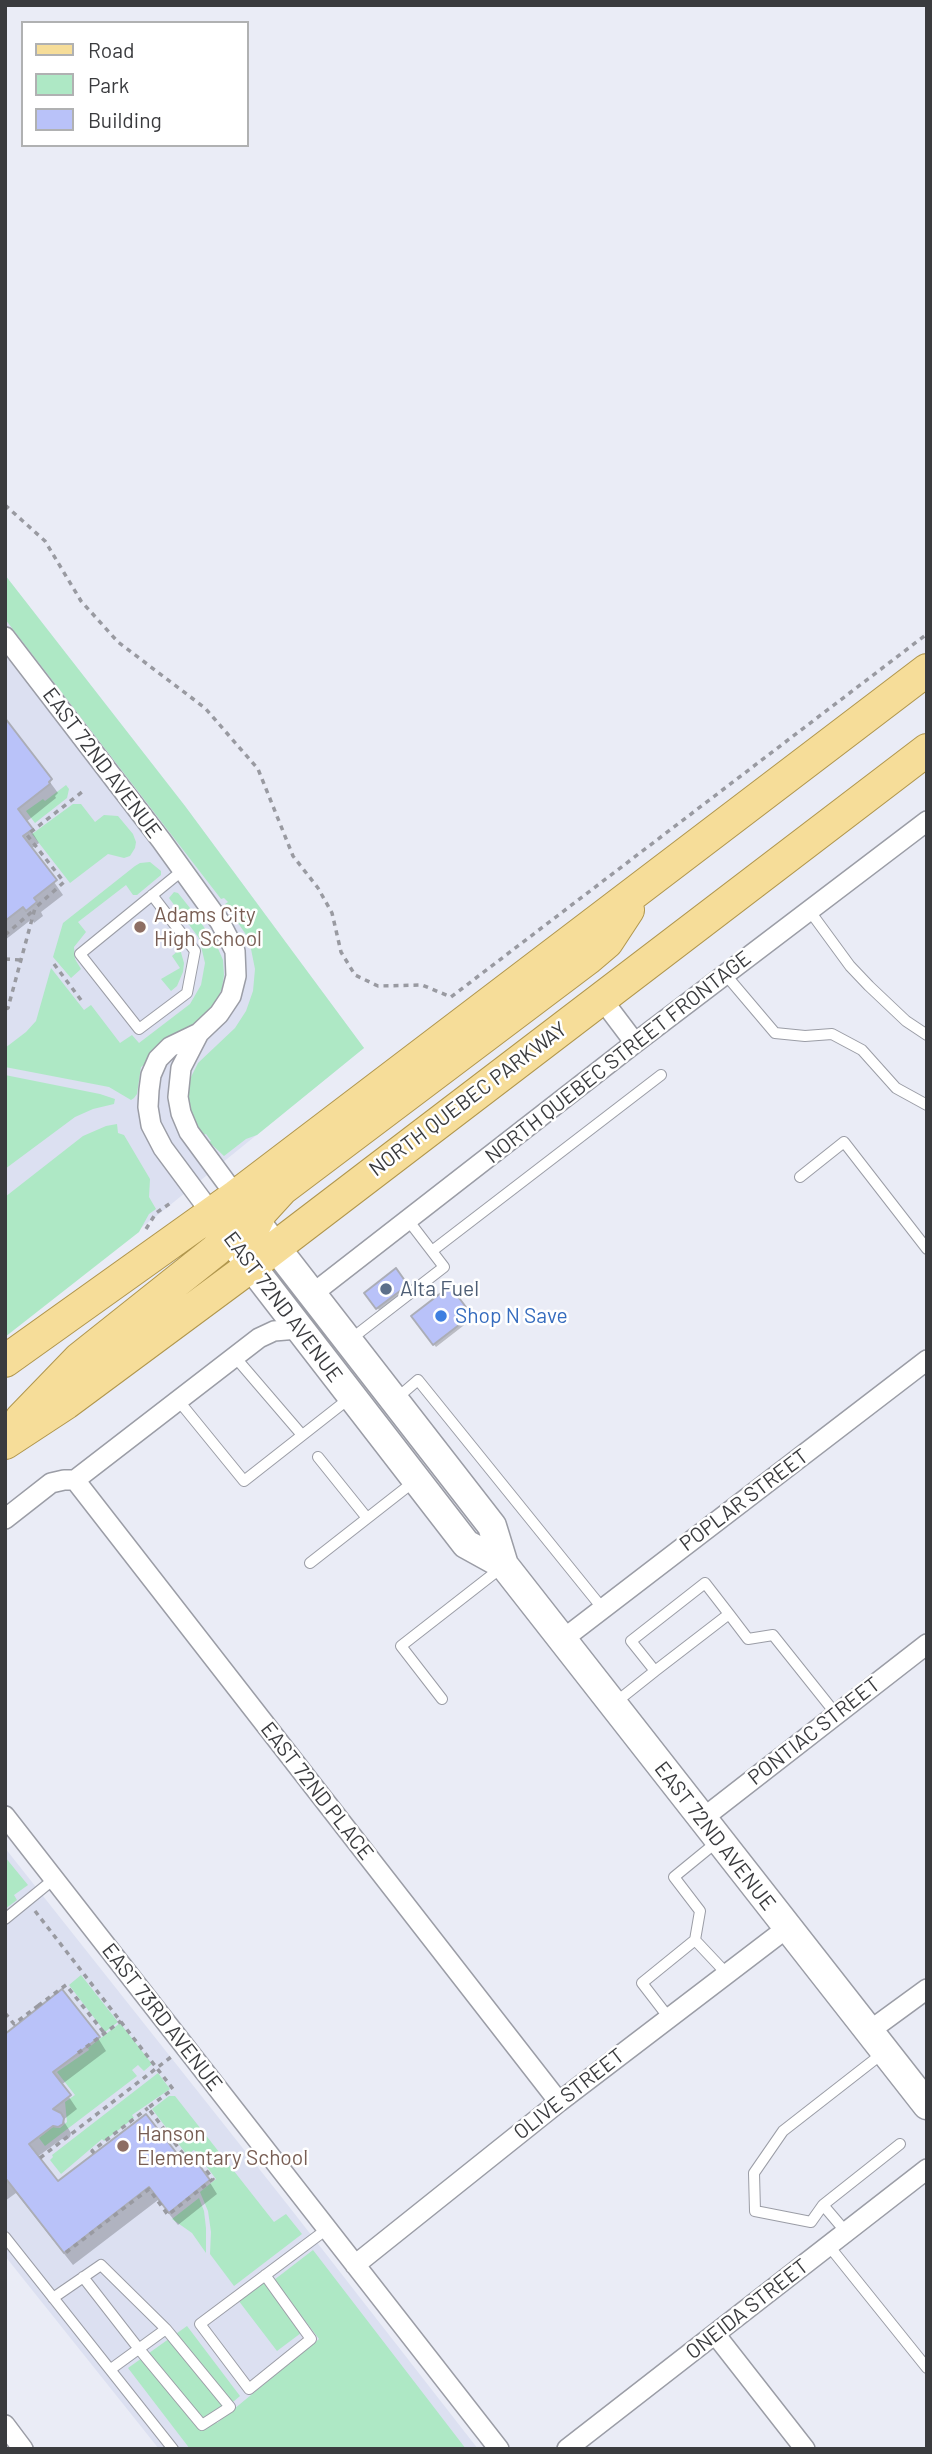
<!DOCTYPE html>
<style>
body{margin:0}
#map{position:relative;width:932px;height:2454px;overflow:hidden;background:#eaecf6;font-family:Barlow,sans-serif}
canvas{display:block}
.frame{position:absolute;inset:0;border:7px solid #3a3b3e;pointer-events:none}
.legend{position:absolute;left:21px;top:21px;width:228px;height:126px;box-sizing:border-box;background:#fff;border:2px solid #b0b1b2;margin:0;padding:9px 12px;list-style:none;font-size:21px;color:#3a3b3e}
.legend li{display:flex;align-items:center;gap:14px;height:35px}
.legend b{width:35px;border:2px solid #b0b1b2}
</style>
<div id="map">
<canvas width="932" height="2454"></canvas>
<div class="frame"></div>
<ul class="legend">
<li><b style="height:9px;background:#f6dd99"></b>Road</li>
<li><b style="height:19px;background:#aee8c5"></b>Park</li>
<li><b style="height:19px;background:#b9c2f9"></b>Building</li>
</ul>
</div>
<script>
const g = document.querySelector('canvas').getContext('2d');
g.lineJoin = 'round';
function fillPath(path, color) { g.fillStyle = color; g.fill(path, 'evenodd'); }
const poly = rows => new Path2D(rows.map(r => 'M' + r).join(''));
function strokePath(path, color, width, dash) { g.strokeStyle = color; g.lineWidth = width; g.lineCap = dash ? 'butt' : 'round'; g.setLineDash(dash || []); g.stroke(path); }
function label(font, color, halo, rows, align = 'center') {
  g.font = font + ' Barlow,sans-serif'; g.lineWidth = 5; g.setLineDash([]); g.textBaseline = 'middle'; g.strokeStyle = halo; g.fillStyle = color; for (const [text, x, y, turn = 0] of rows) {
    g.save(); g.translate(x, y); g.rotate((+turn || 0) * Math.PI / 180); g.textAlign = isNaN(turn) ? turn : align; if (halo) g.strokeText(text, 0, 0); g.fillText(text, 0, 0); g.restore();
  }
}
fillPath(poly([
 [5,575,185,806,364,1048,159,1214,5,1333],
 [5,1848,287,2204,478,2449,159,2449,5,2256]
]), '#dce0f1');
fillPath(poly([
 [5,575,185,806,364,1048,257,1135,246,1139,224,1156,209,1142,211,1141,206,1134,203,1135,194,1123,187,1101,189,1081,198,1063,235,1028,246,1011,253,991,255,969,249,939,225,904,228,902,224,898,221,899,5,619],
 [66,785,69,789,67,798,35,823,26,811,43,799,45,801],
 [73,804,81,804,95,822,104,815,118,816,133,834,136,842,135,848,130,856,124,858,108,854,70,883,32,834],
 [150,862,161,871,161,875,137,895,133,895,126,885,78,922,86,932,74,947,75,959,81,969,71,978,53,957,63,923,135,866,140,863],
 [174,892,178,893,198,918,195,920,198,924,201,923,216,944,223,960,224,975,222,988,215,1005,194,1026,141,1067,137,1094,134,1098,131,1100,109,1087,5,1067,5,1048,26,1032,36,1021,51,968,84,1010,91,1005,120,1043,132,1035,139,1043,190,1004,201,985,205,963,199,938,169,898],
 [180,949,184,963,183,972,177,986,171,991,161,979,180,968,172,956],
 [5,1075,100,1094,115,1099,114,1104,93,1109,75,1117,5,1169],
 [117,1124,118,1133,124,1135,150,1179,149,1197,156,1209,149,1214,139,1232,5,1337,5,1197,83,1136,106,1126],
 [5,1857,28,1885,14,1895,17,1900,5,1909],
 [81,1975,118,2022,105,2032,69,1985],
 [120,2023,152,2064,144,2071,138,2065,132,2070,137,2076,45,2146,39,2138,53,2127,60,2128,67,2122,65,2102,75,2095,57,2072,89,2050,88,2048],
 [158,2073,170,2089,132,2115,134,2118,104,2141,102,2139,61,2174,50,2160,53,2157,52,2155],
 [169,2096,175,2096,274,2222,286,2214,302,2234,234,2286,210,2254,211,2232,208,2211,200,2192,216,2179,194,2150,187,2155,152,2109],
 [199,2198,204,2211,206,2228,206,2253,192,2233,172,2219],
 [313,2250,466,2449,190,2449,128,2368,187,2326,240,2396,214,2418,217,2423,319,2339,274,2280],
 [263,2275,305,2330,277,2351,235,2296]
]), '#aee8c5');
fillPath(poly([
 [5,721,58,793,55,796,56,798,26,822,39,843,31,849,63,895,41,912,43,916,34,923,32,919,5,940],
 [395,1271,408,1288,379,1310,366,1293],
 [449,1289,472,1319,436,1347,413,1317],
 [5,2036,98,2038,106,2051,61,2085,77,2109,63,2120,71,2133,70,2137,66,2140,62,2139,37,2157,57,2183,185,2167,209,2181,217,2194,178,2225,158,2200,73,2265,16,2193,5,2201]
]), '#0003');
const building = poly([
 [5,718,52,779,49,782,50,784,18,809,33,829,23,836,57,880,34,898,37,902,26,911,23,907,5,921,5,718],
 [396,1268,408,1285,376,1309,364,1293,396,1268],
 [450,1286,472,1315,433,1345,411,1316,450,1286],
 [62,1989,100,2037,53,2072,71,2095,53,2109,61,2113,64,2118,63,2124,58,2127,53,2126,29,2144,40,2158,58,2181,146,2114,186,2165,194,2158,210,2180,169,2213,149,2187,64,2253,7,2180,5,2182,5,2034,62,1989]
]);
fillPath(building, '#b9c2f9');
strokePath(building, '#abadb6', 2);
const service = poly([
 [152,895,195,951,187,993,139,1029,80,954,183,870],
 [809,910,850,966,869,986,906,1021,927,1035],
 [725,974,775,1033,805,1036,832,1034,862,1050,896,1088,927,1105],
 [800,1177,844,1142,927,1249],
 [432,1251,661,1075],
 [351,1339,444,1267,408,1220],
 [235,1357,302,1435],
 [397,1398,418,1380,603,1609],
 [178,1400,244,1481,351,1397],
 [318,1457,367,1518],
 [310,1563,416,1480],
 [729,1614,748,1639,773,1635,836,1714],
 [442,1699,401,1646,501,1568],
 [616,1702,655,1671,631,1641,705,1583,729,1614,655,1671],
 [5,1919,54,1879],
 [695,1940,700,1911,674,1877,718,1841],
 [669,2018,642,1983,695,1940,727,1974],
 [823,2205,811,2222,755,2211,754,2173,783,2131,883,2053],
 [846,2232,823,2205,900,2144],
 [5,2237,173,2449],
 [829,2246,927,2368],
 [265,2275,311,2339,249,2389,200,2324,327,2229],
 [83,2277,139,2349,202,2425,230,2407,166,2329],
 [53,2298,101,2265,166,2329,111,2369]
]);
const minor = poly([
 [5,637,161,840,220,922,235,951,236,976,231,996,219,1014,199,1033,170,1047,158,1059,151,1075,149,1090,148,1107,151,1125,163,1148,212,1214],
 [601,998,635,1043],
 [199,1033,181,1068,178,1097,181,1113,189,1132,236,1196],
 [311,1295,635,1043,927,821],
 [75,1480,559,2102],
 [75,1480,259,1338,274,1331,298,1329],
 [5,1519,51,1483,64,1480,75,1480],
 [562,1640,927,1360],
 [5,1816,499,2449],
 [702,1819,927,1644],
 [868,2032,927,1989],
 [355,2265,559,2102,787,1928],
 [715,2334,805,2449],
 [5,2425,23,2449],
 [567,2449,927,2169]
]);
const secondary = poly([
 [263,1231,492,1526,504,1565,927,2105],
 [238,1249,466,1544,504,1565]
]);
const primary = poly([
 [251,1266,248,1251,252,1231,261,1212,282,1189,587,959,607,942,628,910],
 [5,1361,236,1196,927,670],
 [21,1419,79,1359,216,1250,235,1228,238,1211,237,1201],
 [5,1443,66,1403,251,1266,927,750]
]);
strokePath(service, '#9b9da6', 12);
strokePath(minor, '#9b9da6', 22);
strokePath(secondary, '#9b9da6', 31);
strokePath(primary, '#b0964d', 34);
strokePath(poly([
 [5,505,45,541,81,601,118,642,205,708,258,769,293,856,318,888,332,913,341,952,355,975,378,986,422,985,451,997,927,634],
 [5,935,34,910],
 [5,959,21,960],
 [54,964,84,1004],
 [5,1009,8,1008,35,908,64,882,27,835,82,792],
 [146,1229,156,1213,172,1202],
 [35,1911,173,2089,148,2108,187,2159,193,2154,213,2179,168,2215,149,2189,64,2254,62,2253],
 [40,2006,39,2005,66,1985,105,2034],
 [5,2013,14,2024,39,2005],
 [78,2053,121,2021],
 [94,2153,92,2151,148,2108],
 [40,2158,171,2057]
]), '#999aa1', 3.5, [5, 5]);
strokePath(service, '#fff', 10);
strokePath(minor, '#fff', 19);
strokePath(secondary, '#fff', 28);
strokePath(primary, '#f6dd99', 32);
for (const [x, y, r, color] of [
 [140,927,7,"#8d6e63"],
 [386,1289,7,"#5c6f8a"],
 [441,1316,7,"#3f7fe0"],
 [123,2146,7,"#8d6e63"]
]) { const dot = new Path2D(); dot.arc(x, y, r, 0, 2 * Math.PI); g.fillStyle = color; g.fill(dot); strokePath(dot, '#fff', 2.5); }
label('21px', '#3a3b3e', '#fff', [
 ["EAST 72ND AVENUE",102,763,53],
 ["NORTH QUEBEC STREET FRONTAGE",618,1057,-38],
 ["NORTH QUEBEC PARKWAY",468,1099,-37],
 ["EAST 72ND AVENUE",283,1307,53],
 ["POPLAR STREET",744,1500,-37],
 ["PONTIAC STREET",814,1731,-38],
 ["EAST 72ND PLACE",317,1791,52],
 ["EAST 72ND AVENUE",715,1836,52],
 ["EAST 73RD AVENUE",162,2017,52],
 ["OLIVE STREET",569,2094,-38],
 ["ONEIDA STREET",747,2309,-38]
]);
label('21px', '#785e54', '#fff', [
 ["Adams City",154,915],
 ["High School",154,939],
 ["Hanson",137,2134],
 ["Elementary School",137,2158]
], 'left');
label('21px', '#4e5e75', '#fff', [
 ["Alta Fuel",400,1289]
], 'left');
label('21px', '#366cbe', '#fff', [
 ["Shop N Save",455,1316]
], 'left');
</script>
